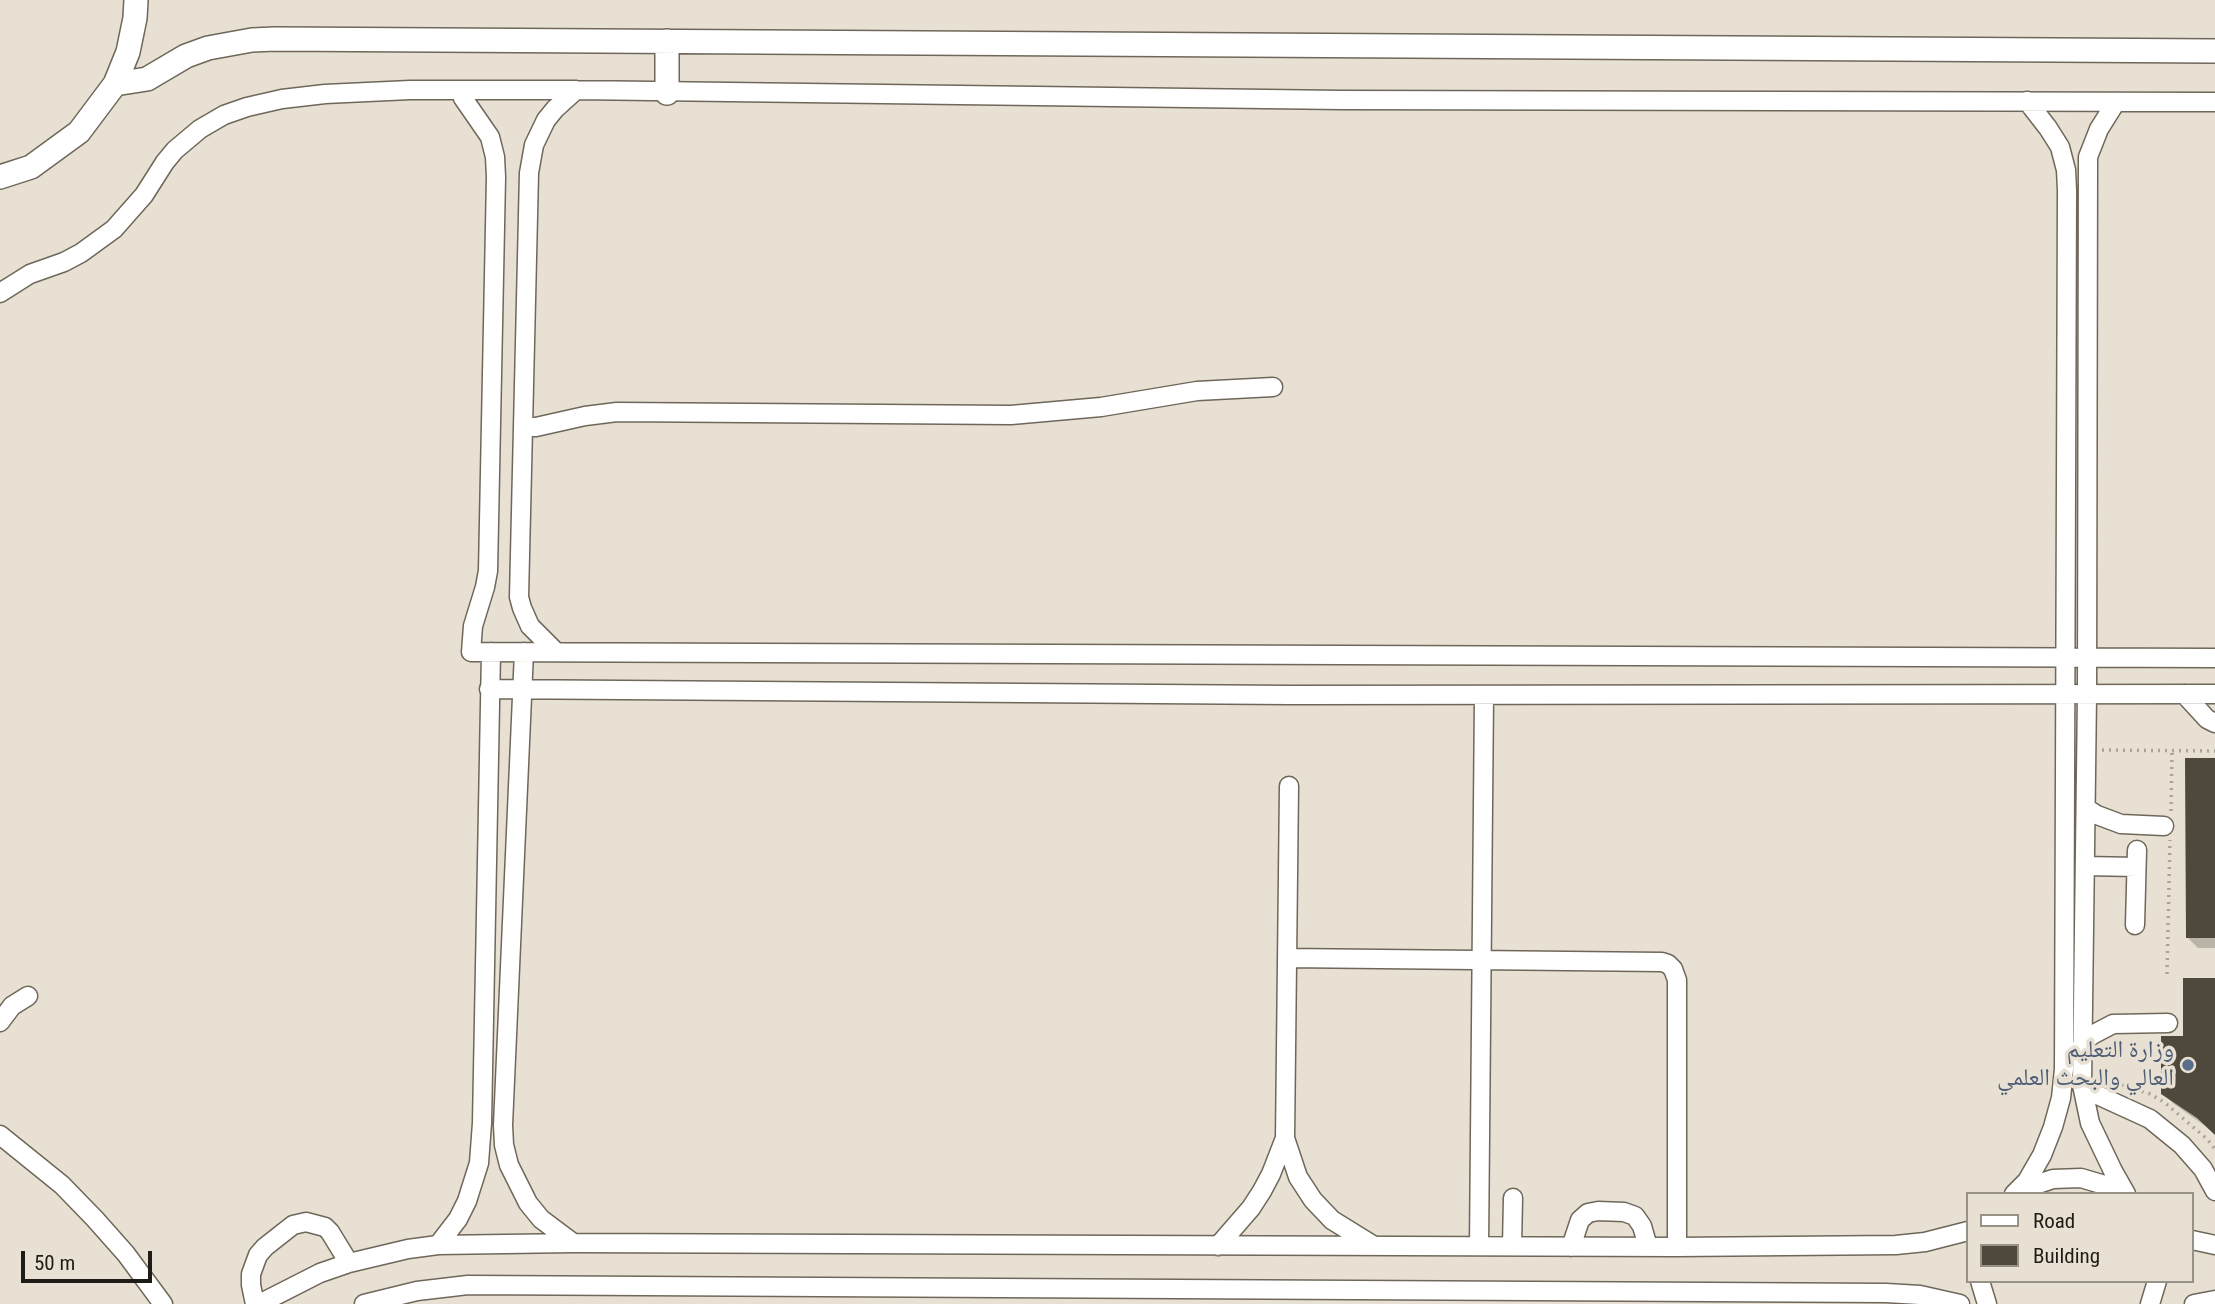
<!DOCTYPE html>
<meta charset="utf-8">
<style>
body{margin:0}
#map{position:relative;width:2215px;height:1304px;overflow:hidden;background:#e8e0d2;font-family:"Roboto Condensed",sans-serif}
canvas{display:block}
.legend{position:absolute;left:1966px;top:1192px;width:228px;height:91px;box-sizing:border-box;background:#e8e0d2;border:2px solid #979287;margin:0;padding:9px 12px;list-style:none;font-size:21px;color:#1e1c16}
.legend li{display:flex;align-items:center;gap:14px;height:35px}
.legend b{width:35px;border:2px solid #979287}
.scale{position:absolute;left:21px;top:1251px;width:131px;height:32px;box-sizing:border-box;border:4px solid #1e1c16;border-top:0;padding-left:9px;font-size:21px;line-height:24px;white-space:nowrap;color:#1e1c16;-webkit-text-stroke:5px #e8e0d2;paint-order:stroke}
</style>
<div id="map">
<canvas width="2215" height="1304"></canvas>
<ul class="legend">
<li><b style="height:9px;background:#fff"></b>Road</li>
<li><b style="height:19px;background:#4f483c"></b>Building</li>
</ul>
<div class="scale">50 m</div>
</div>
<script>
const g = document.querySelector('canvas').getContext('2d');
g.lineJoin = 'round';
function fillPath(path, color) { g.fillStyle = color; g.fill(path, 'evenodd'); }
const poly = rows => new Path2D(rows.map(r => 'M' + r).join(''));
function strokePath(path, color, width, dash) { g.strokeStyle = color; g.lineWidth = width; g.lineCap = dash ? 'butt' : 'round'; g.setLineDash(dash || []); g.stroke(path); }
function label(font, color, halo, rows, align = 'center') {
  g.font = font + ' "Roboto Condensed","Noto Naskh Arabic",sans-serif'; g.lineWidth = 7; g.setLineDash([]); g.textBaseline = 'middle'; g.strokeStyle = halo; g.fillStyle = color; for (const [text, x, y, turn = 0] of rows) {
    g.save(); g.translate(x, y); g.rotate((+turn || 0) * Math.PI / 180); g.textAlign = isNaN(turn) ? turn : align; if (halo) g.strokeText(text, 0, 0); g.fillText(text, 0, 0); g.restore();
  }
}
fillPath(poly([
 [2215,759,2215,948,2198,948,2187,937],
 [2215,980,2215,1133,2174,1104,2162,1093,2185,1038]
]), '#0003');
fillPath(poly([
 [2185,758,2215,758,2215,938,2186,938],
 [2183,978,2215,978,2215,1135,2197,1118,2161,1094,2161,1036,2183,1036]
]), '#4f483c');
const minor = poly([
 [461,91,463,98,490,137,495,157,496,177,488,571,485,587,473,626,471,652,2215,658],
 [2116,102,2099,129,2088,157,2087,695,2082,1085,2090,1123,2113,1171,2126,1194],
 [0,293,30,274,64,262,81,253,114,229,144,195,165,162,175,150,200,129,224,115,247,107,282,99,325,94,410,90,576,90,1342,100,2215,102],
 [523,427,536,427,585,416,617,412,1011,415,1101,407,1197,391,1273,387],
 [524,652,503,1125,504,1145,509,1165,528,1203,541,1219,573,1243],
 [556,652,530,626,522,608,519,597,529,173,534,145,546,120,555,109,576,90],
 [489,689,1290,695,2215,694],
 [2184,694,2207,719,2215,723],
 [1289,786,1285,1138,1298,1177,1313,1200,1332,1220,1374,1246],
 [2086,808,2097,815,2121,824,2164,826],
 [2085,866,2136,867],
 [2135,925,2137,850],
 [1287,958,1662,962,1668,964,1673,969,1677,980,1677,1247],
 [0,1022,12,1006,28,996],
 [2082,1044,2092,1035,2113,1024,2168,1023],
 [2082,1085,2091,1092,2150,1119,2182,1145,2203,1169,2215,1191],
 [0,1135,62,1185,95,1219,126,1254,163,1304],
 [2021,1192,2026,1188,2053,1179,2081,1178,2108,1186,2119,1194],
 [2014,1194,2027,1181,2042,1155,2053,1127,2061,1098,2064,1069,2067,190,2066,170,2060,147,2048,128,2027,101],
 [2192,1240,2215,1245],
 [438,1245,458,1219,467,1201,479,1163,482,1123,491,652],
 [1218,1246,1251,1208,1262,1191,1271,1174,1285,1138],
 [1479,1246,1484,695],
 [1512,1246,1513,1198],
 [1571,1247,1580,1220,1588,1213,1598,1211,1624,1212,1635,1216,1642,1226,1648,1247],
 [1980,1281,1987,1304],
 [255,1304,251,1285,251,1274,258,1255,265,1247,293,1225,306,1222,325,1227,330,1232,349,1263],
 [259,1304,320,1273,349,1263,408,1249,438,1245,573,1243,1677,1247,1896,1245,1925,1242,1968,1231],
 [364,1304,417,1291,468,1285,1886,1293,1920,1295,1960,1304],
 [2150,1304,2157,1281],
 [2194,1304,2215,1300]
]);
const major = poly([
 [667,41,667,93],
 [115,84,147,79,186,56,208,48,252,40,275,39,2215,51],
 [0,177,31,167,79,132,115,84,128,52,135,18,136,0]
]);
strokePath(minor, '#6e675a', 21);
strokePath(major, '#6e675a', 26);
strokePath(poly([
 [2102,750,2215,751],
 [2171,811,2172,751],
 [2167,974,2170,840],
 [2115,1083,2150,1094,2164,1102,2207,1139,2215,1149]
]), '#a9a398', 3.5, [2, 5]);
strokePath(minor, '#fff', 18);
strokePath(major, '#fff', 23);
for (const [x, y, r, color] of [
 [2188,1065,7,"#5c6f8a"]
]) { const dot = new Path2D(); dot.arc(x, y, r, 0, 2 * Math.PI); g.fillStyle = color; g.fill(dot); strokePath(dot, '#e8e0d2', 2.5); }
label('24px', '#4e5e75', '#e8e0d2', [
 ["وزارة التعليم",2174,1051],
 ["العالي والبحث العلمي",2174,1079]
], 'right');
</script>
